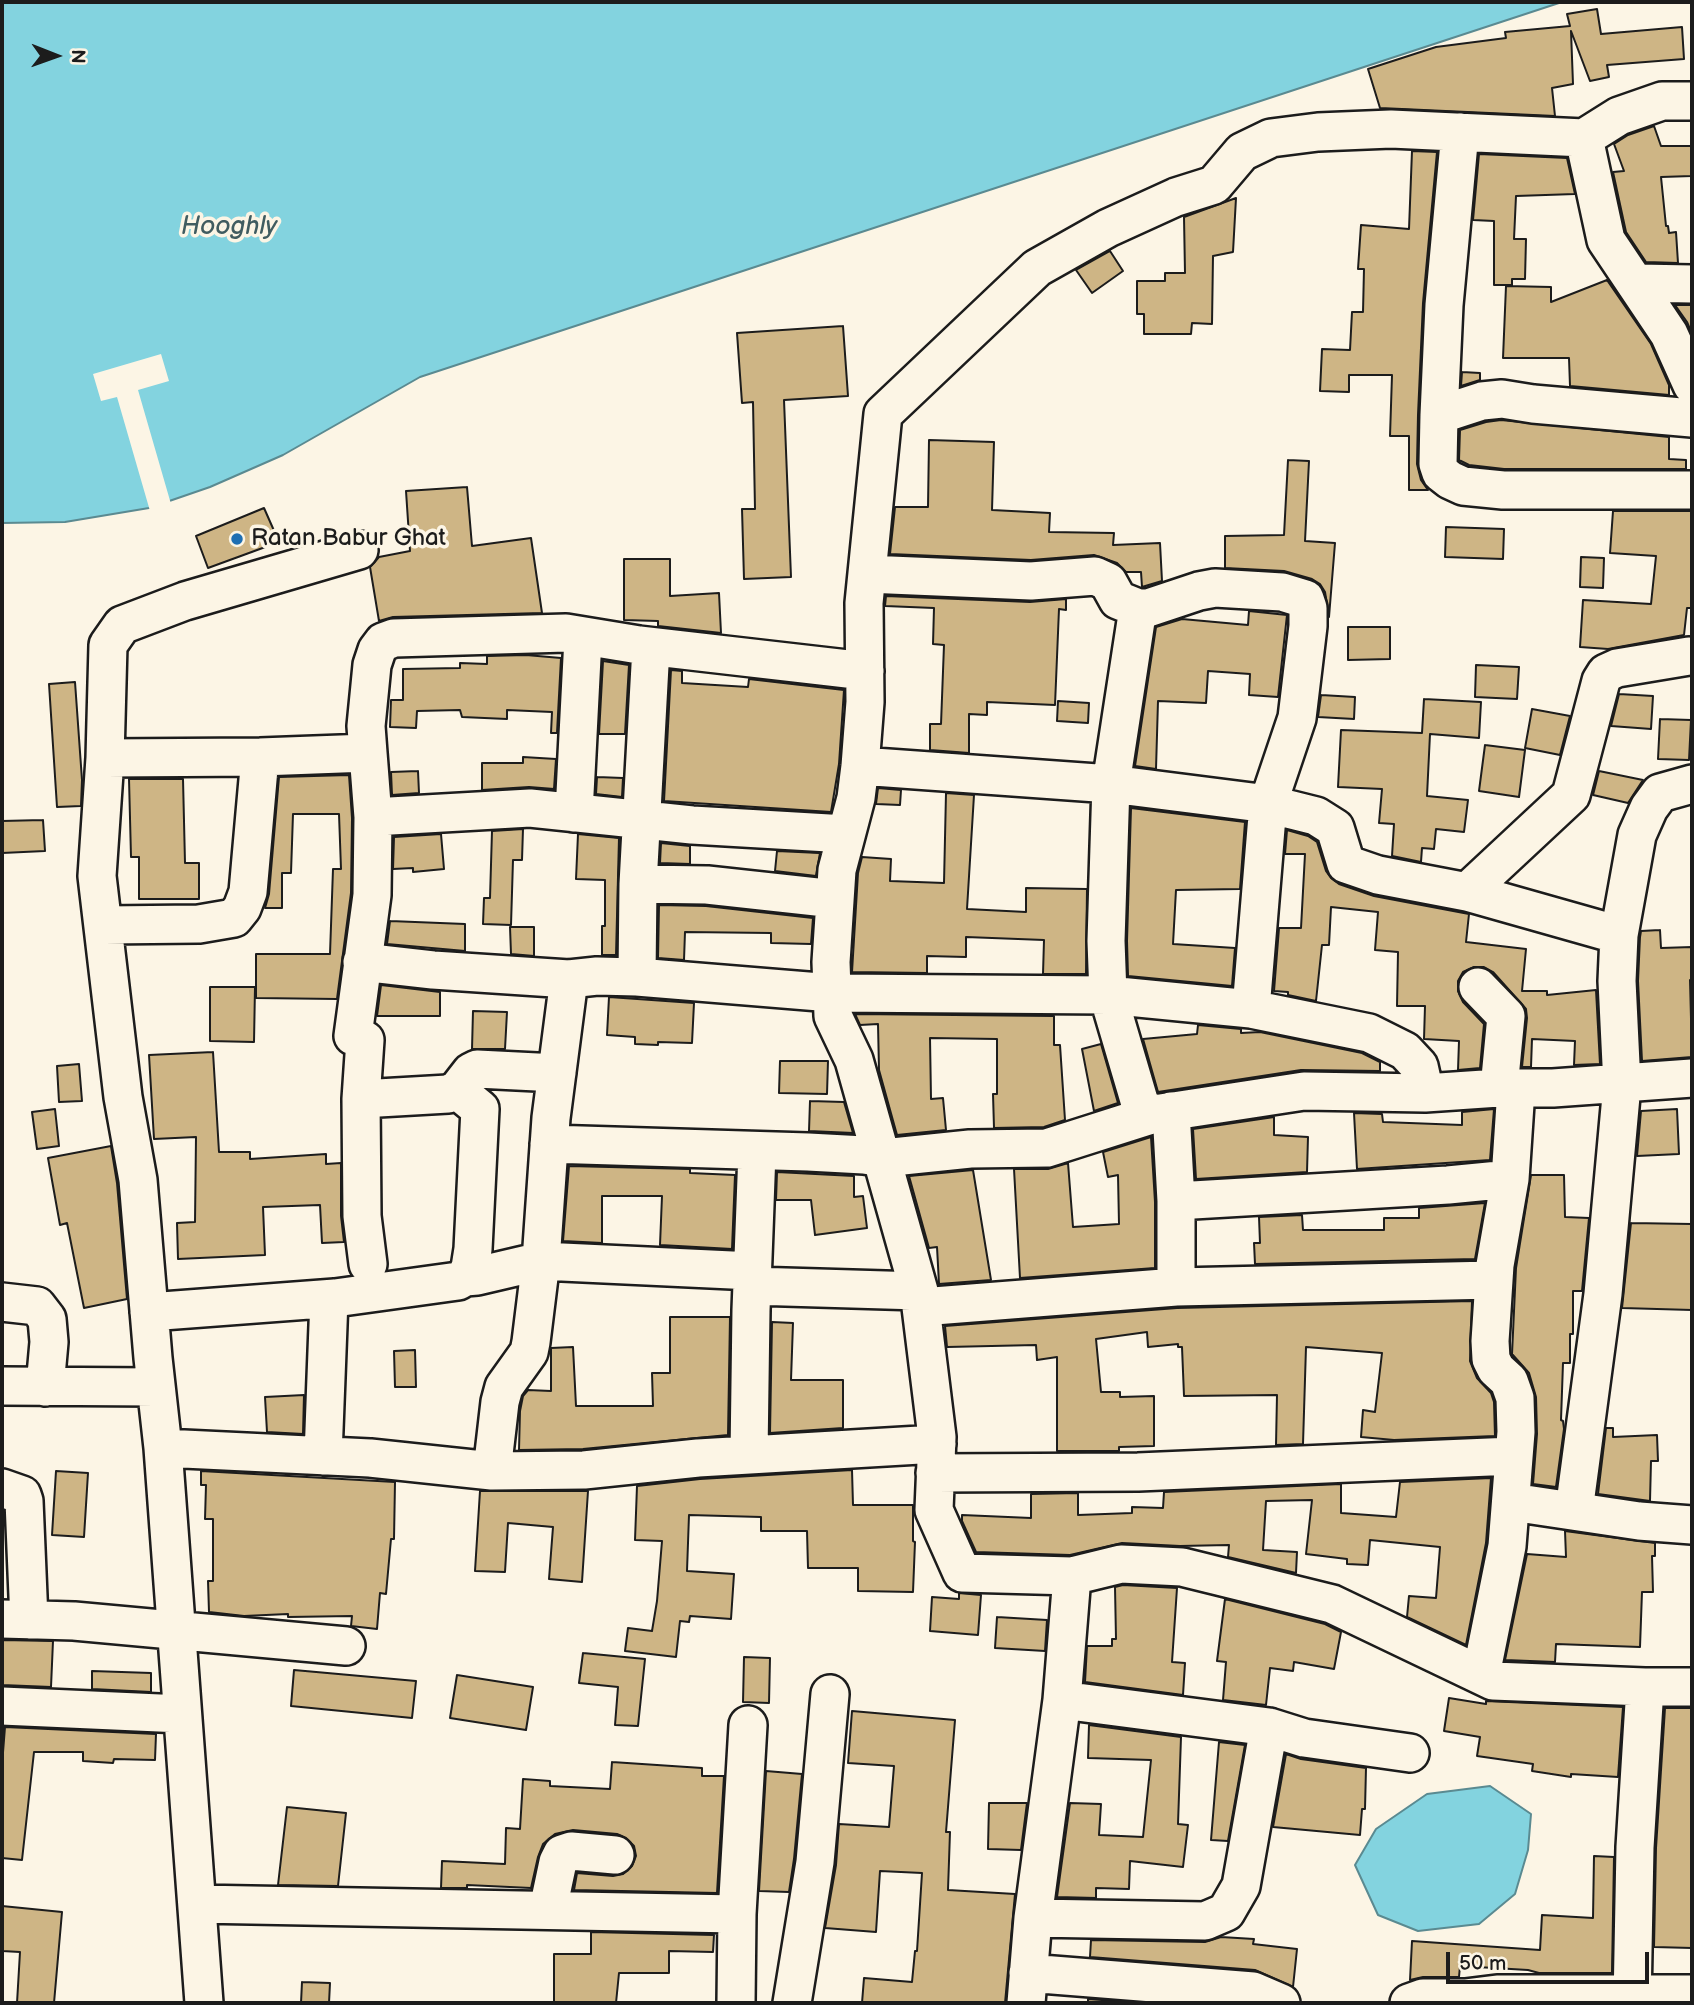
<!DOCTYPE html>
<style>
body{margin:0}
#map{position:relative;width:1694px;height:2005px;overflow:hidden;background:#fcf5e5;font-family:"Balsamiq Sans",sans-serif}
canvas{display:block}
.frame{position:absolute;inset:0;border:4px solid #1c1c1c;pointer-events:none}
.north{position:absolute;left:21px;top:21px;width:70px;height:70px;-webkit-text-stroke:5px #fcf5e5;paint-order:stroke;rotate:91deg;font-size:19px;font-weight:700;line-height:28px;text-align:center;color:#1c1c1c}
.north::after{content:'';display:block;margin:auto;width:24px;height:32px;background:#1c1c1c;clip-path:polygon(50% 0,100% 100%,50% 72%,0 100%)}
.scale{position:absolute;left:1446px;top:1952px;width:203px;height:32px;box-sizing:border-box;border:4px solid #1c1c1c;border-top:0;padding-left:9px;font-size:21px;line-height:24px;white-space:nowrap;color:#1c1c1c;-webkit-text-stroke:5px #fcf5e5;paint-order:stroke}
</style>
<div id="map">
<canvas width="1694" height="2005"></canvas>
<div class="frame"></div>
<div class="north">N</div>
<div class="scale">50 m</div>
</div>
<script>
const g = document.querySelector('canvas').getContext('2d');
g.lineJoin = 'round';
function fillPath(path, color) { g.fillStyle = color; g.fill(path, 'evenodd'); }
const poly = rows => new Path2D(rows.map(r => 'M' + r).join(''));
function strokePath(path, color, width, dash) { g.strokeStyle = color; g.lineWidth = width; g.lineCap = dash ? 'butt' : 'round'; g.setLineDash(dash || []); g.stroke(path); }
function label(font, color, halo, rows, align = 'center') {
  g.font = font + ' "Balsamiq Sans",sans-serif'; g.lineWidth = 7; g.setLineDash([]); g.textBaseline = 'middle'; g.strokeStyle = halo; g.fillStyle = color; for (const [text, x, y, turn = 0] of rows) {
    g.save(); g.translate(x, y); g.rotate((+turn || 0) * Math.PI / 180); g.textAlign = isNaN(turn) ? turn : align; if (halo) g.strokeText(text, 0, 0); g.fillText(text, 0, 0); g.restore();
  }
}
const water = poly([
 [2,2,1562,2,420,377,283,455,210,487,149,508,65,522,2,523,2,2],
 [1490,1786,1531,1814,1528,1850,1515,1894,1479,1924,1418,1931,1378,1915,1355,1865,1376,1829,1427,1794,1490,1786]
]);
fillPath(water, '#83d3df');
strokePath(water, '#5a8a91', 2);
fillPath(poly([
 [161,354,169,381,138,390,171,504,150,511,117,397,101,401,93,374]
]), '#fcf5e5');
const building = poly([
 [1597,9,1601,34,1682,27,1684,59,1607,65,1609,77,1590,81,1571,31,1573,84,1552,88,1555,116,1380,108,1368,69,1436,47,1506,38,1505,32,1570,26,1567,14,1597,9],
 [1654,126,1661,146,1692,146,1692,176,1661,177,1666,226,1668,226,1669,233,1676,232,1678,263,1646,262,1626,232,1613,172,1624,171,1614,144,1628,135,1654,126],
 [1412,151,1437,152,1423,303,1418,415,1417,464,1421,480,1428,490,1409,490,1409,436,1390,436,1392,375,1349,375,1349,392,1320,391,1322,349,1350,350,1352,312,1363,312,1364,269,1358,269,1361,225,1409,229,1412,151],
 [1479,154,1567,158,1575,194,1516,196,1514,239,1526,239,1525,279,1512,279,1512,285,1494,285,1494,221,1473,220,1479,154],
 [1236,198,1233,252,1213,256,1212,324,1192,323,1191,334,1144,334,1144,314,1137,314,1137,281,1165,281,1165,273,1185,273,1184,217,1236,198],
 [1110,251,1123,271,1092,293,1076,270,1110,251],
 [1607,280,1651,344,1669,385,1669,395,1570,386,1569,358,1503,358,1506,286,1551,287,1551,302,1607,280],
 [1675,305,1692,305,1692,334,1687,322,1675,305],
 [843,326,848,396,784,400,791,577,744,579,742,509,755,509,753,402,742,403,737,333,843,326],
 [1462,372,1480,373,1480,380,1461,386,1462,372],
 [1501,420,1669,437,1669,459,1686,460,1686,469,1504,469,1469,465,1459,460,1460,430,1486,422,1501,420],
 [929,440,994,442,992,510,1050,513,1049,532,1114,533,1113,545,1160,543,1162,581,1142,587,1141,572,1126,572,1117,563,1094,555,1031,560,890,554,895,507,928,507,929,440],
 [1288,460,1309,461,1305,541,1335,543,1329,617,1325,592,1320,584,1312,579,1284,571,1225,568,1225,536,1284,535,1288,460],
 [467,487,472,546,531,538,542,613,393,617,379,621,370,567,379,557,410,551,406,491,467,487],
 [264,508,279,542,208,568,196,536,264,508],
 [1613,511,1692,511,1692,608,1687,608,1684,635,1608,649,1580,647,1583,600,1651,604,1656,556,1610,553,1613,511],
 [1446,527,1504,529,1503,559,1445,557,1446,527],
 [1581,557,1604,558,1603,588,1580,587,1581,557],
 [624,559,670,559,670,596,719,593,721,633,658,626,658,621,624,620,624,559],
 [886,596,1030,602,1066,599,1066,610,1059,609,1055,705,987,702,987,715,969,714,969,753,930,750,930,724,941,724,944,645,933,644,934,608,885,606,886,596],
 [1249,611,1287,615,1278,697,1249,695,1250,674,1208,671,1206,703,1158,701,1156,769,1135,766,1156,627,1182,619,1248,625,1249,611],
 [1348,627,1390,627,1390,659,1348,660,1348,627],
 [526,655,561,658,557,733,551,733,552,712,507,710,507,719,462,717,460,710,417,711,416,728,390,727,391,700,403,700,403,669,460,668,460,663,487,664,487,656,526,655],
 [603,661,629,665,625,734,599,734,603,661],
 [1476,665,1519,667,1517,699,1475,697,1476,665],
 [671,670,682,671,682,683,748,687,749,679,844,690,839,764,831,812,664,801,671,670],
 [75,682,82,780,81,806,57,807,49,684,75,682],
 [1619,694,1653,696,1651,729,1611,726,1619,694],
 [1321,695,1355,697,1354,719,1318,717,1321,695],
 [1424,699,1481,702,1479,738,1430,734,1427,796,1468,800,1464,832,1436,829,1434,849,1422,848,1421,862,1392,856,1394,824,1379,823,1382,789,1338,787,1341,730,1422,733,1424,699],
 [1058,701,1089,703,1088,723,1057,721,1058,701],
 [1532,709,1570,716,1560,755,1525,748,1532,709],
 [1660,719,1691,720,1689,760,1658,759,1660,719],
 [1485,745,1525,750,1519,797,1479,791,1485,745],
 [523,757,556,759,554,789,529,787,482,790,482,763,523,763,523,757],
 [418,771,419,793,392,795,391,772,418,771],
 [1599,771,1643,780,1628,803,1593,795,1599,771],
 [349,775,352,818,351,893,337,999,256,998,256,954,330,954,333,869,341,869,339,814,293,814,291,873,282,873,282,908,265,908,269,894,279,777,349,775],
 [597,777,623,778,622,797,596,794,597,777],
 [129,779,183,779,185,863,199,863,199,899,139,899,139,857,131,857,129,779],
 [878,788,901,790,900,805,876,804,878,788],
 [946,793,974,795,967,909,1026,912,1026,888,1087,889,1086,974,1043,974,1044,940,966,937,966,957,927,956,927,973,852,972,858,873,862,857,891,859,890,881,944,883,946,793],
 [1131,808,1245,822,1240,889,1176,890,1173,944,1235,948,1232,986,1128,976,1127,941,1131,808],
 [43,820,45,851,2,853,2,821,43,820],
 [523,829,522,860,513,860,511,925,483,924,484,898,490,898,492,831,523,829],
 [1287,830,1308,836,1317,842,1326,871,1331,878,1339,884,1374,896,1469,914,1466,942,1526,949,1522,991,1547,991,1547,995,1596,990,1600,1064,1574,1065,1575,1041,1532,1039,1531,1067,1522,1067,1527,1018,1526,1009,1493,972,1484,967,1474,967,1463,972,1458,981,1458,991,1463,1002,1484,1024,1480,1068,1458,1070,1459,1041,1424,1039,1425,1006,1397,1006,1398,952,1375,950,1378,912,1331,907,1329,945,1322,945,1316,1001,1288,995,1288,992,1274,991,1279,928,1301,928,1305,854,1285,854,1287,830],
 [441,834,444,869,413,872,413,868,393,869,394,837,441,834],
 [578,834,619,838,616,955,602,955,602,926,605,926,605,880,576,879,578,834],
 [661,843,690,846,690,864,660,863,661,843],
 [777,851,820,853,816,876,775,871,777,851],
 [659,905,706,906,813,918,811,944,771,943,771,933,685,932,684,960,658,958,659,905],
 [390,921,465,924,465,951,387,944,390,921],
 [510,927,534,927,534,956,511,954,510,927],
 [1660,930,1661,948,1692,947,1692,980,1690,980,1692,1057,1642,1061,1638,981,1640,937,1641,931,1660,930],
 [381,985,440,992,440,1016,377,1016,381,985],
 [210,987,255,987,254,1042,210,1041,210,987],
 [609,997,694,1003,692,1043,658,1042,658,1045,635,1044,635,1037,607,1035,609,997],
 [473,1011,507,1012,505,1049,472,1049,473,1011],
 [855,1014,1054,1016,1054,1045,1060,1045,1065,1120,1044,1127,994,1128,993,1094,997,1094,997,1039,930,1038,931,1099,943,1098,946,1130,897,1135,879,1070,878,1024,860,1025,855,1014],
 [1198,1025,1241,1029,1241,1033,1260,1032,1362,1053,1380,1062,1380,1071,1301,1070,1158,1092,1143,1039,1197,1034,1198,1025],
 [1101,1044,1118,1103,1094,1111,1082,1049,1101,1044],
 [213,1052,219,1152,250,1152,250,1159,326,1154,326,1164,341,1163,341,1216,344,1242,322,1243,320,1205,263,1207,265,1255,178,1259,177,1223,195,1222,196,1137,154,1139,149,1055,213,1052],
 [780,1061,828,1061,827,1094,779,1093,780,1061],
 [79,1064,82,1101,59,1102,57,1066,79,1064],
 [810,1101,844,1102,853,1133,809,1131,810,1101],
 [55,1109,59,1146,37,1149,32,1112,55,1109],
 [1494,1109,1490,1160,1357,1169,1354,1113,1382,1114,1383,1122,1462,1125,1462,1112,1494,1109],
 [1677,1109,1679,1154,1637,1156,1641,1111,1677,1109],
 [1274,1117,1274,1135,1308,1137,1307,1172,1196,1179,1193,1129,1274,1117],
 [1151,1137,1155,1202,1155,1268,1020,1278,1014,1169,1048,1169,1068,1163,1073,1227,1119,1224,1118,1175,1108,1177,1103,1152,1151,1137],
 [111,1146,117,1183,127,1299,84,1308,67,1223,60,1225,48,1158,111,1146],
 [569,1166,690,1169,690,1173,735,1175,732,1249,660,1245,662,1196,602,1196,602,1243,563,1241,569,1166],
 [973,1170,991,1280,939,1284,937,1247,929,1248,909,1176,973,1170],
 [777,1172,854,1176,854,1197,863,1196,867,1228,815,1235,811,1200,776,1200,777,1172],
 [1531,1175,1564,1175,1565,1217,1589,1218,1582,1291,1573,1291,1573,1334,1570,1334,1570,1363,1563,1363,1561,1420,1563,1421,1564,1429,1556,1487,1533,1484,1537,1434,1536,1397,1529,1373,1512,1354,1516,1268,1531,1175],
 [1485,1203,1475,1259,1255,1264,1254,1243,1260,1243,1259,1217,1302,1215,1303,1230,1384,1230,1384,1218,1419,1218,1419,1208,1485,1203],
 [1631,1223,1692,1224,1692,1310,1622,1308,1631,1223],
 [1472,1301,1470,1361,1477,1378,1491,1393,1494,1402,1495,1436,1394,1440,1361,1437,1363,1410,1375,1412,1382,1353,1306,1347,1303,1444,1276,1445,1277,1395,1184,1396,1182,1347,1178,1347,1178,1344,1148,1347,1147,1332,1096,1339,1101,1392,1120,1392,1120,1397,1154,1396,1154,1446,1119,1447,1119,1451,1057,1451,1057,1357,1037,1360,1036,1345,947,1347,945,1326,1177,1308,1472,1301],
 [670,1317,730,1317,728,1435,583,1449,519,1450,520,1411,523,1396,528,1390,551,1391,551,1348,573,1347,576,1406,653,1406,652,1373,670,1373,670,1317],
 [772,1322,793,1323,791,1380,843,1380,843,1428,770,1433,772,1322],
 [415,1350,416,1387,395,1387,394,1351,415,1350],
 [304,1395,303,1434,267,1432,265,1397,304,1395],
 [1606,1428,1613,1428,1613,1437,1657,1435,1658,1461,1651,1461,1650,1501,1598,1494,1606,1428],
 [852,1470,853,1505,913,1505,913,1541,915,1542,913,1592,858,1591,858,1568,808,1568,807,1531,761,1531,761,1517,689,1515,687,1571,734,1574,731,1619,690,1616,689,1622,680,1621,676,1657,625,1651,628,1628,652,1631,657,1601,662,1541,635,1540,637,1486,700,1479,852,1470],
 [56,1471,88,1473,84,1537,52,1535,56,1471],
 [201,1471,395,1482,394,1539,391,1539,386,1594,380,1593,377,1629,351,1626,352,1616,288,1617,288,1614,244,1616,209,1612,208,1581,213,1581,213,1519,205,1519,206,1485,201,1485,201,1471],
 [1491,1478,1486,1543,1466,1645,1407,1617,1409,1596,1436,1598,1440,1547,1370,1540,1368,1565,1347,1564,1347,1559,1306,1554,1312,1500,1266,1501,1263,1550,1297,1552,1296,1573,1228,1557,1229,1545,1180,1546,1122,1543,1070,1555,976,1552,962,1521,962,1515,1031,1518,1031,1494,1078,1493,1078,1515,1132,1513,1132,1507,1163,1508,1164,1492,1341,1484,1341,1513,1396,1517,1400,1482,1491,1478],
 [480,1491,588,1491,582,1582,549,1579,553,1527,508,1523,505,1572,475,1571,480,1491],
 [1565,1531,1655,1543,1655,1556,1652,1556,1653,1592,1642,1592,1640,1647,1556,1644,1555,1662,1505,1660,1527,1554,1566,1557,1565,1531],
 [1123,1585,1177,1588,1172,1662,1185,1663,1183,1695,1085,1682,1087,1646,1112,1646,1112,1639,1116,1639,1115,1587,1123,1585],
 [959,1593,981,1595,978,1635,930,1631,932,1597,959,1599,959,1593],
 [1225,1599,1325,1624,1341,1632,1334,1669,1294,1662,1293,1671,1270,1668,1266,1705,1223,1700,1226,1662,1217,1661,1225,1599],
 [997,1617,1047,1620,1045,1651,995,1648,997,1617],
 [2,1640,53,1641,51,1687,2,1685,2,1640],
 [583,1653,645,1659,638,1726,615,1725,618,1687,579,1683,583,1653],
 [744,1657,770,1658,769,1703,743,1702,744,1657],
 [294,1670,416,1681,412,1718,291,1706,294,1670],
 [92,1671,151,1673,151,1692,92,1689,92,1671],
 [457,1675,533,1687,526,1730,450,1718,457,1675],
 [1449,1698,1486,1704,1486,1701,1623,1707,1618,1777,1571,1774,1571,1777,1532,1771,1533,1764,1477,1756,1480,1737,1444,1731,1449,1698],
 [1665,1708,1692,1708,1692,1948,1654,1947,1656,1848,1665,1708],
 [852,1711,955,1720,946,1832,950,1832,948,1890,1015,1894,1005,2003,862,2003,864,1978,912,1982,915,1951,917,1951,922,1873,880,1871,876,1932,825,1928,836,1865,839,1824,889,1827,894,1766,848,1763,852,1711],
 [1089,1725,1181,1737,1178,1824,1188,1825,1183,1867,1130,1861,1129,1889,1096,1888,1096,1898,1057,1897,1070,1803,1101,1804,1099,1835,1143,1837,1151,1760,1088,1758,1089,1725],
 [5,1727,156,1734,155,1760,114,1759,113,1763,83,1761,83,1752,34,1752,22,1860,2,1858,2,1765,5,1727],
 [1219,1742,1245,1745,1228,1841,1211,1840,1219,1742],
 [1286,1754,1301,1759,1366,1768,1365,1809,1362,1809,1360,1835,1273,1827,1286,1754],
 [612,1762,702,1768,702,1776,724,1776,717,1893,574,1890,577,1873,613,1876,623,1874,632,1866,636,1856,634,1846,626,1838,617,1834,573,1830,555,1834,543,1844,538,1857,531,1888,467,1885,467,1888,441,1888,442,1861,505,1864,506,1828,520,1829,523,1779,550,1781,550,1786,610,1789,612,1762],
 [766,1771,802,1774,794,1859,789,1892,759,1891,766,1771],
 [989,1803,1027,1803,1021,1850,988,1849,989,1803],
 [287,1807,346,1813,338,1886,278,1885,287,1807],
 [1594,1856,1614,1857,1612,1973,1539,1973,1528,1970,1460,1966,1459,1977,1423,1977,1410,1980,1412,1941,1540,1950,1542,1915,1593,1918,1594,1856],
 [2,1906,62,1912,54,2003,17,2003,20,1952,2,1951,2,1906],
 [591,1932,714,1935,713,1952,669,1951,669,1973,619,1973,616,2003,554,2003,554,1954,591,1954,591,1932],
 [1221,1937,1254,1939,1253,1944,1297,1949,1293,1987,1255,1970,1090,1957,1091,1940,1205,1942,1221,1937],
 [302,1982,330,1983,329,2003,301,2003,302,1982],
 [1088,1999,1143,2003,1088,2003,1088,1999]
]);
fillPath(building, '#ceb585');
strokePath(building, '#1c1c1c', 2);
const minor = poly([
 [1692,101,1662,101,1619,116,1584,138,1606,240,1669,334,1692,385],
 [1460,132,1444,305,1439,415,1438,464,1441,473,1450,480,1463,486,1503,490,1692,490],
 [1637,283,1692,284],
 [1439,415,1482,401,1502,399,1533,404,1692,418],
 [867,574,1031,581,1095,576,1108,582,1118,600,1138,608,1148,608,1199,591,1215,588,1282,592,1305,599,1308,608,1308,626,1297,718,1268,804,1251,1009],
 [1138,608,1111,784,1106,941,1108,995,1141,1107,1154,1114],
 [105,758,260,757,368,753,366,726,372,665,377,650,383,642,394,638,566,633,639,645,865,671],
 [860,766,1111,784,1268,804,1316,816,1335,828,1346,864,1378,875,1467,892,1619,935],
 [574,813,583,638],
 [373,817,530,808,692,825,846,834],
 [638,884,707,885,835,899],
 [1467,892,1571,795,1601,681,1606,673,1617,668,1689,656],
 [104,925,199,924,234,918,242,908,248,892,260,757],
 [362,962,433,970,569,979,597,976,637,977,832,993,1108,995,1251,1009,1369,1033,1405,1051,1419,1066,1425,1093],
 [637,977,638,884,651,647],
 [1478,987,1506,1016,1499,1088],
 [353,1036,372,895,373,817,368,753],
 [365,1040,361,1099,362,1216,368,1264],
 [361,1099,448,1094,457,1090,471,1072,477,1069,557,1073],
 [1171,1111,1176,1201,1176,1287],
 [549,1144,808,1152,864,1155,883,1158,970,1149,1047,1148,1154,1114,1304,1091,1425,1093,1499,1088,1553,1088,1692,1078],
 [1176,1201,1448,1185,1510,1179],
 [465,1277,477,1276,541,1261,753,1271],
 [752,1286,919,1291],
 [2,1302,37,1306,47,1319,49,1342,45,1387],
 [921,1307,1176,1287,1494,1280],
 [149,1312,335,1298,458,1281,465,1277,470,1268,473,1249,480,1109,457,1090],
 [2,1386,156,1387],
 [163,1448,370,1458,492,1471,584,1470,698,1458,937,1444],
 [749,1455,751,1310,757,1152],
 [323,1456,329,1299],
 [492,1471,500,1402,504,1387,529,1352,531,1342,541,1261,551,1118,569,979],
 [935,1473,1138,1472,1513,1456],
 [2,1488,22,1495,24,1501,29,1620],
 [1512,1502,1639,1521,1692,1525],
 [1574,1511,1603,1294,1622,1085,1617,981,1619,935,1637,835,1649,808,1660,793,1692,784],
 [1072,1576,1121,1564,1182,1567,1332,1604,1493,1681,1645,1687,1692,1687],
 [2,1619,74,1621,346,1646],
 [1481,1675,1507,1546,1516,1432,1515,1398,1509,1381,1496,1369,1491,1359,1490,1341,1495,1265,1510,1179,1516,1089],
 [1062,1700,1269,1727,1304,1738,1410,1753],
 [2,1706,182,1714],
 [197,1904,737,1914],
 [548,1909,558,1862,562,1854,571,1851,615,1855],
 [1033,1918,1205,1921,1226,1912,1241,1886,1269,1727],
 [1028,1973,1253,1991,1281,2003],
 [204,2003,163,1448,153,1358,138,1180,123,1097,97,876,105,758,108,645,122,625,185,601,359,550],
 [736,2003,737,1914,748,1725],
 [792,2003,815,1862,830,1694],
 [1026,2003,1033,1918,1062,1700,1072,1576,962,1573,934,1510,937,1437,919,1291,854,1060,833,1016,831,962,837,870,856,798,860,766,865,702,864,603,883,414,1037,268,1108,228,1176,197,1214,185,1242,152,1271,138,1318,132,1391,129,1584,138],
 [1409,2003,1423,1998,1465,1998,1497,1994,1692,1994],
 [1632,2003,1635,1847,1645,1687]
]);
strokePath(minor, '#1c1c1c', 42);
strokePath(minor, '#fcf5e5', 37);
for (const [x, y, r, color] of [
 [237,539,7,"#1f6fb2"]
]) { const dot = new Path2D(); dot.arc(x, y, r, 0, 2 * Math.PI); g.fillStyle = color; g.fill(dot); strokePath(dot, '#fcf5e5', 2.5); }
label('24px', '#1c1c1c', '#fcf5e5', [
 ["Ratan Babur Ghat",251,539]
], 'left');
label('italic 26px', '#405c60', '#fcf5e5', [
 ["Hooghly",229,227]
]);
</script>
